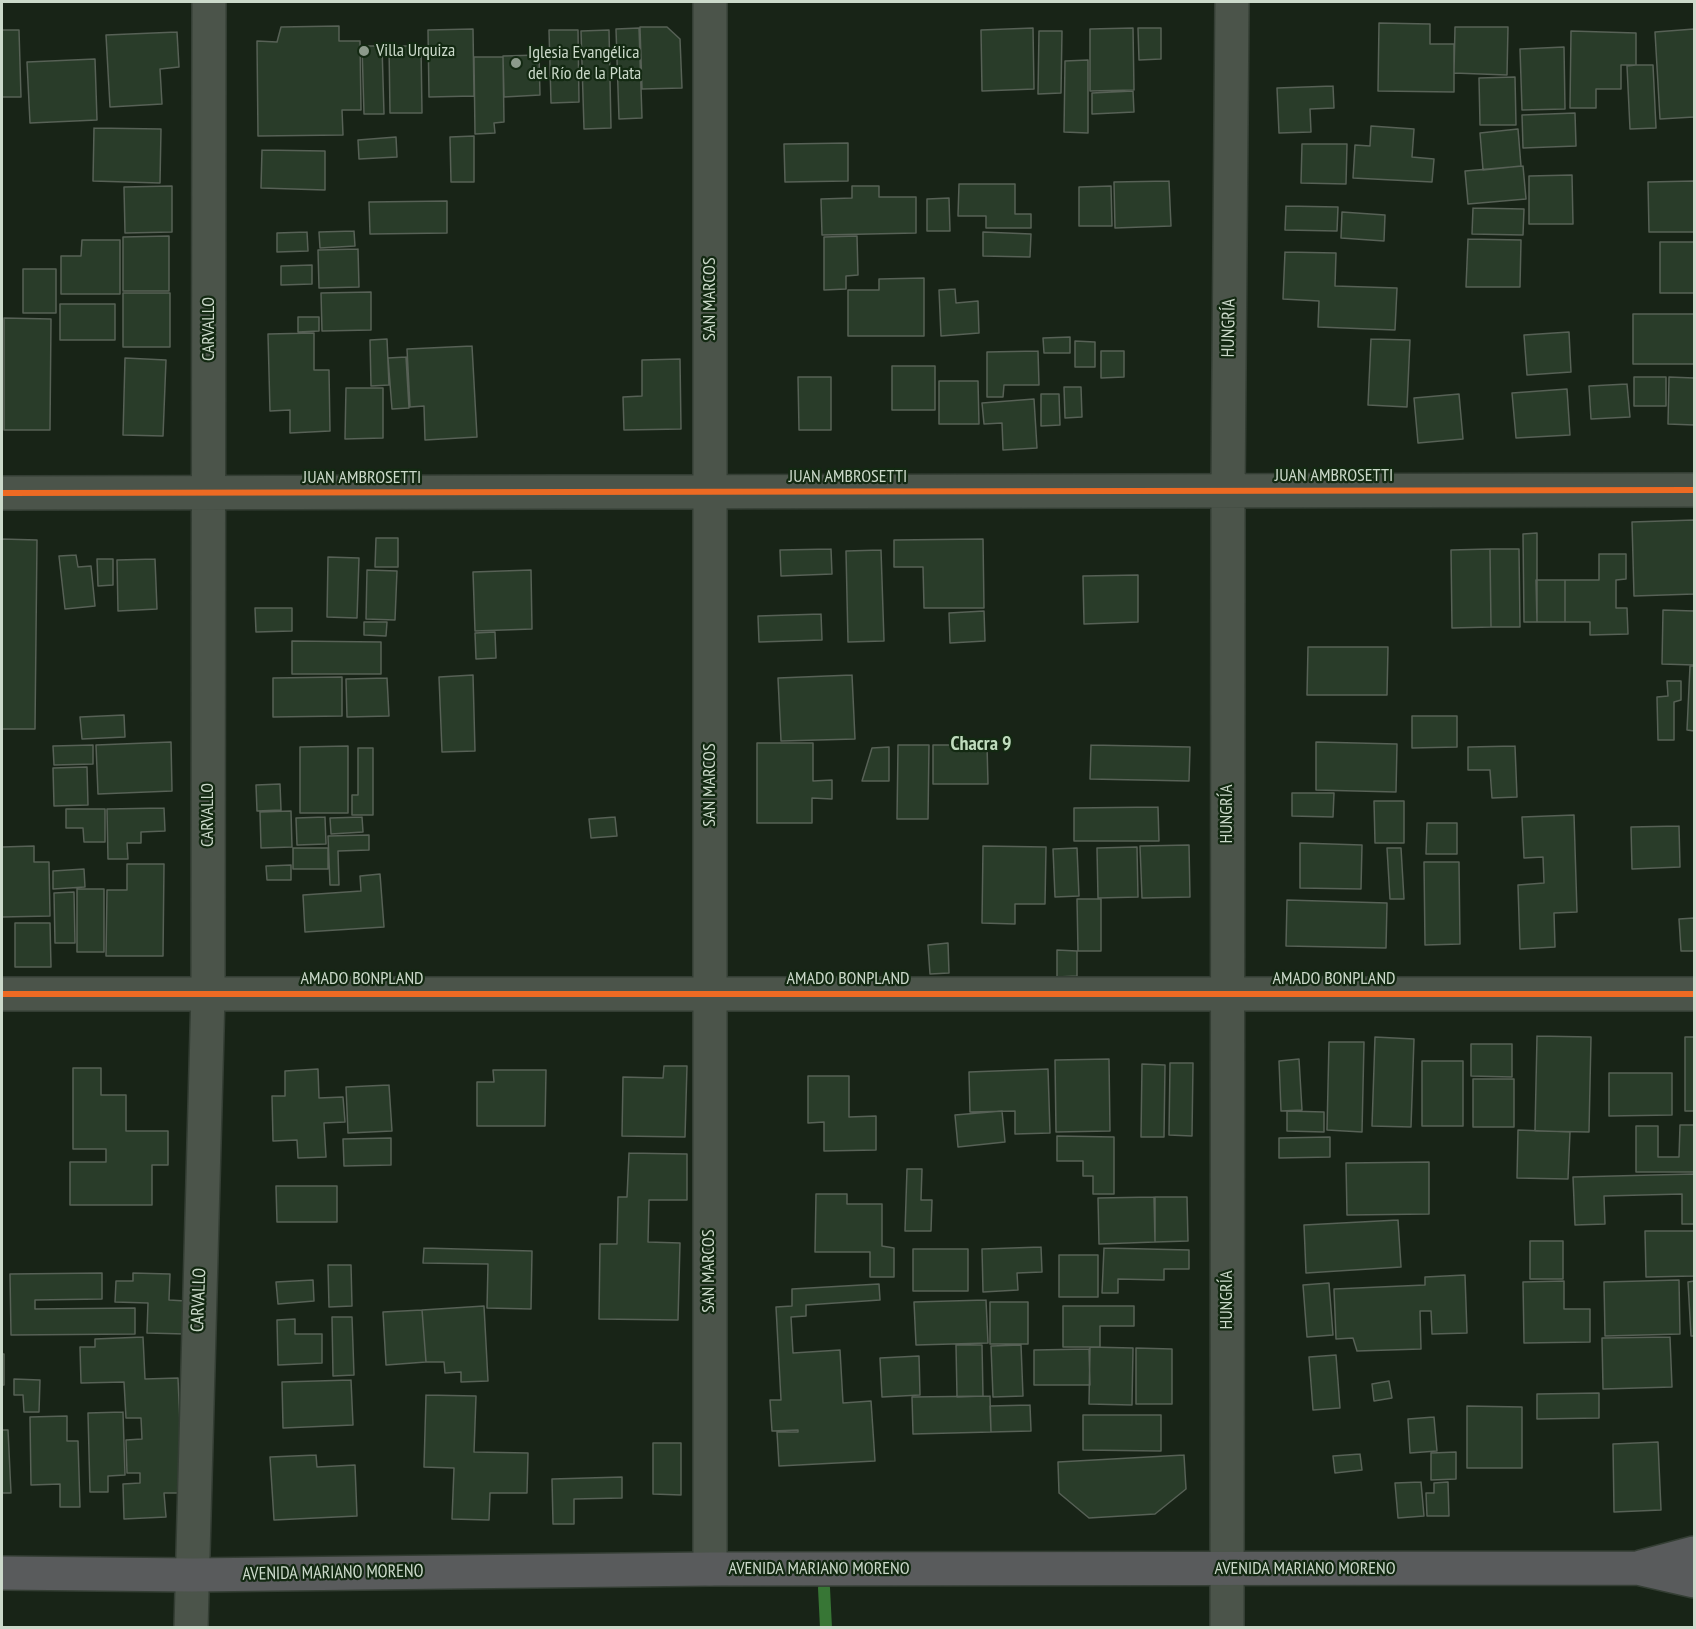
<!DOCTYPE html>
<meta charset="utf-8">
<style>
body{margin:0}
#map{position:relative;width:1696px;height:1629px;overflow:hidden;background:#182417;font-family:"PT Sans Narrow",sans-serif}
canvas{display:block}
.frame{position:absolute;inset:0;border:3px solid #cbd9ca;pointer-events:none}
</style>
<div id="map">
<canvas width="1696" height="1629"></canvas>
<div class="frame"></div>
</div>
<script>
const g = document.querySelector('canvas').getContext('2d');
g.lineJoin = 'round';
const poly = rows => new Path2D(rows.map(r => 'M' + r).join(''));
function strokePath(path, color, width, dash) { g.strokeStyle = color; g.lineWidth = width; g.lineCap = dash ? 'butt' : 'round'; g.setLineDash(dash || []); g.stroke(path); }
function fillPath(path, color) { g.fillStyle = color; g.fill(path, 'evenodd'); }
function label(font, color, halo, rows, align = 'center') {
  g.font = font + ' "PT Sans Narrow",sans-serif'; g.lineWidth = 4.5; g.setLineDash([]); g.textBaseline = 'middle'; g.strokeStyle = halo; g.fillStyle = color; for (const [text, x, y, turn = 0] of rows) {
    g.save(); g.translate(x, y); g.rotate((+turn || 0) * Math.PI / 180); g.textAlign = isNaN(turn) ? turn : align; if (halo) g.strokeText(text, 0, 0); g.fillText(text, 0, 0); g.restore();
  }
}
strokePath(poly([
 [824,1588,826,1628]
]), '#377635', 12);
const building = poly([
 [1379,23,1430,24,1430,44,1454,44,1454,92,1378,91,1379,23],
 [339,26,339,41,360,41,361,110,342,110,343,135,258,136,257,41,277,42,281,27,339,26],
 [640,27,667,27,680,39,682,88,642,89,640,27],
 [1455,27,1508,27,1507,75,1454,73,1455,27],
 [639,28,642,118,619,119,616,29,639,28],
 [1033,28,1034,89,982,91,981,30,1033,28],
 [1133,28,1134,90,1090,91,1090,29,1133,28],
 [1138,28,1161,28,1161,59,1139,60,1138,28],
 [473,29,474,96,429,97,428,30,473,29],
 [1694,29,1694,117,1660,119,1655,32,1694,29],
 [2,30,19,30,21,97,2,97,2,30],
 [549,30,578,30,579,102,551,103,549,30],
 [609,30,611,128,584,129,581,31,609,30],
 [1039,31,1062,31,1061,93,1038,94,1039,31],
 [1571,31,1636,33,1636,65,1621,65,1621,89,1596,89,1596,108,1570,108,1571,31],
 [177,32,179,67,160,69,162,104,110,107,106,35,177,32],
 [362,46,382,46,384,114,364,114,362,46],
 [389,46,421,46,422,113,390,113,389,46],
 [1564,47,1565,109,1522,110,1520,49,1564,47],
 [539,55,540,95,504,97,503,56,539,55],
 [474,57,503,57,504,122,494,123,495,133,475,134,474,57],
 [95,59,97,120,30,123,27,62,95,59],
 [1088,60,1088,133,1064,132,1065,61,1088,60],
 [1636,65,1653,65,1656,128,1630,129,1627,66,1636,65],
 [1515,77,1516,125,1480,125,1479,78,1515,77],
 [1333,86,1334,108,1310,109,1311,132,1279,133,1277,88,1333,86],
 [1133,91,1134,112,1092,114,1092,93,1133,91],
 [1575,113,1576,146,1523,148,1522,115,1575,113],
 [1371,126,1414,129,1412,157,1434,159,1432,182,1353,178,1355,145,1370,146,1371,126],
 [94,128,161,129,160,183,93,181,94,128],
 [1518,129,1521,166,1483,170,1480,133,1518,129],
 [474,136,474,182,451,182,450,137,474,136],
 [396,137,397,157,359,159,358,140,396,137],
 [848,143,848,181,785,182,784,144,848,143],
 [1302,144,1347,144,1346,184,1301,183,1302,144],
 [262,150,325,151,325,190,261,188,262,150],
 [1523,166,1526,199,1468,204,1465,171,1523,166],
 [1572,175,1573,224,1529,224,1529,176,1572,175],
 [1169,181,1171,226,1115,228,1114,182,1169,181],
 [1694,181,1694,232,1649,232,1648,182,1694,181],
 [959,184,1015,184,1015,214,1031,214,1031,228,986,228,986,216,958,216,959,184],
 [172,186,172,232,125,233,124,187,172,186],
 [852,186,879,186,879,197,916,197,916,233,822,235,821,199,852,198,852,186],
 [1111,186,1112,226,1079,226,1079,187,1111,186],
 [949,198,950,231,927,231,927,199,949,198],
 [447,201,447,233,370,234,369,202,447,201],
 [1286,206,1338,207,1337,231,1285,230,1286,206],
 [1473,208,1524,209,1523,235,1472,234,1473,208],
 [1342,212,1385,215,1384,241,1341,238,1342,212],
 [354,231,355,246,320,248,319,232,354,231],
 [307,232,308,251,277,252,277,233,307,232],
 [983,232,1031,234,1030,257,983,256,983,232],
 [169,236,169,291,123,291,123,237,169,236],
 [857,236,858,275,846,276,846,289,824,290,824,237,857,236],
 [1468,239,1521,240,1520,287,1466,287,1468,239],
 [82,240,120,240,120,294,61,294,61,256,81,256,82,240],
 [1660,242,1694,242,1694,293,1660,293,1660,242],
 [358,249,359,287,319,288,318,250,358,249],
 [1285,252,1336,253,1335,286,1397,288,1395,330,1318,327,1319,301,1283,299,1285,252],
 [312,265,312,284,281,285,281,266,312,265],
 [23,269,56,269,56,313,23,313,23,269],
 [924,278,924,336,848,336,848,290,879,290,879,279,924,278],
 [955,289,956,303,978,301,979,333,941,336,939,290,955,289],
 [371,292,371,330,322,331,321,293,371,292],
 [123,293,170,293,170,347,123,347,123,293],
 [60,304,115,304,115,340,60,340,60,304],
 [1633,314,1694,314,1694,364,1633,364,1633,314],
 [298,317,319,317,319,331,298,332,298,317],
 [4,318,51,319,50,430,4,430,4,318],
 [1569,332,1571,372,1527,375,1524,335,1569,332],
 [314,333,314,370,329,370,330,431,290,433,290,410,270,411,268,334,314,333],
 [1070,337,1070,353,1044,353,1043,338,1070,337],
 [387,339,389,385,371,386,370,340,387,339],
 [1371,339,1410,340,1407,407,1368,405,1371,339],
 [1075,341,1095,342,1095,367,1075,367,1075,341],
 [472,346,477,437,425,440,424,406,410,407,407,349,472,346],
 [1038,351,1039,385,1004,385,1003,397,987,397,987,352,1038,351],
 [1101,351,1124,351,1124,377,1101,378,1101,351],
 [406,357,409,408,392,409,388,358,406,357],
 [125,358,166,360,163,436,123,435,125,358],
 [680,359,681,429,624,430,623,397,642,396,642,360,680,359],
 [892,366,935,366,935,410,892,410,892,366],
 [798,377,831,377,831,430,799,430,798,377],
 [1634,377,1666,377,1666,406,1634,406,1634,377],
 [1669,377,1694,378,1694,425,1668,424,1669,377],
 [939,381,978,381,979,424,939,424,939,381],
 [1627,384,1630,417,1591,419,1589,386,1627,384],
 [1064,387,1081,387,1082,417,1065,418,1064,387],
 [346,388,383,388,383,438,345,439,346,388],
 [1567,389,1570,435,1516,438,1512,393,1567,389],
 [1041,394,1059,394,1060,425,1041,426,1041,394],
 [1459,394,1463,439,1418,443,1414,398,1459,394],
 [1034,399,1037,448,1003,450,1002,423,984,424,982,403,1034,399],
 [1694,520,1694,594,1634,596,1632,522,1694,520],
 [1537,533,1537,622,1524,622,1523,534,1537,533],
 [376,538,398,538,398,567,375,567,376,538],
 [2,539,37,540,35,729,2,729,2,539],
 [983,539,984,608,924,608,923,567,894,567,894,540,983,539],
 [831,549,832,574,781,576,780,550,831,549],
 [1490,549,1491,627,1452,628,1451,550,1490,549],
 [1490,549,1519,549,1520,627,1491,627,1490,549],
 [881,550,884,641,848,642,846,551,881,550],
 [1599,554,1626,554,1626,579,1616,580,1616,608,1627,608,1628,634,1590,635,1590,622,1565,622,1565,580,1599,580,1599,554],
 [76,555,78,567,91,566,95,606,65,609,59,556,76,555],
 [328,557,359,558,357,618,327,617,328,557],
 [97,559,113,559,113,585,98,586,97,559],
 [155,559,157,609,118,611,117,560,155,559],
 [367,570,397,571,395,620,366,619,367,570],
 [531,570,532,629,475,631,473,572,531,570],
 [1138,575,1138,622,1084,624,1083,576,1138,575],
 [1536,580,1565,580,1565,622,1537,622,1536,580],
 [255,608,292,608,292,631,256,632,255,608],
 [1663,610,1694,611,1694,665,1662,664,1663,610],
 [984,611,985,641,950,643,949,613,984,611],
 [821,614,822,640,759,642,758,616,821,614],
 [364,622,387,622,386,636,364,635,364,622],
 [495,632,496,658,476,659,475,633,495,632],
 [292,641,381,642,381,674,292,674,292,641],
 [1308,647,1388,647,1387,695,1307,695,1308,647],
 [1690,666,1694,666,1694,731,1687,730,1690,666],
 [473,675,475,751,442,752,439,677,473,675],
 [852,675,855,739,781,741,778,678,852,675],
 [342,677,342,716,273,717,273,678,342,677],
 [387,678,389,716,347,717,346,679,387,678],
 [1667,681,1681,681,1681,700,1674,702,1674,740,1658,740,1657,697,1668,696,1667,681],
 [124,715,125,737,82,739,80,717,124,715],
 [1412,716,1457,716,1457,747,1412,748,1412,716],
 [171,742,172,791,98,794,96,745,171,742],
 [1316,742,1397,744,1396,792,1316,790,1316,742],
 [757,743,813,743,813,781,832,780,832,799,812,798,812,823,757,823,757,743],
 [93,745,93,764,54,765,53,746,93,745],
 [898,745,929,745,928,819,897,819,898,745],
 [933,745,987,745,988,784,933,784,933,745],
 [1091,745,1190,747,1189,781,1090,779,1091,745],
 [348,746,348,813,300,813,300,747,348,746],
 [1515,746,1517,797,1492,798,1490,770,1468,770,1468,747,1515,746],
 [889,747,889,781,862,781,872,748,889,747],
 [358,748,373,748,373,815,352,815,352,795,358,795,358,748],
 [87,767,88,805,54,806,53,768,87,767],
 [280,784,281,810,257,811,256,785,280,784],
 [1292,793,1334,793,1333,817,1292,816,1292,793],
 [1374,801,1404,801,1404,843,1375,843,1374,801],
 [1158,807,1159,841,1074,841,1074,808,1158,807],
 [164,808,165,831,141,832,141,843,127,843,128,859,108,859,107,809,164,808],
 [66,809,105,809,105,842,84,842,83,828,66,828,66,809],
 [291,811,292,847,261,848,260,812,291,811],
 [1574,815,1577,912,1554,913,1555,947,1520,949,1518,885,1544,883,1543,857,1524,858,1522,817,1574,815],
 [325,817,326,844,297,845,296,818,325,817],
 [362,817,363,832,331,834,330,818,362,817],
 [615,817,617,836,591,838,589,819,615,817],
 [1427,823,1457,823,1457,854,1426,854,1427,823],
 [1679,826,1680,867,1632,869,1631,827,1679,826],
 [369,835,369,850,338,851,339,885,330,885,328,836,369,835],
 [1300,843,1362,845,1361,889,1300,888,1300,843],
 [1189,845,1190,897,1142,898,1140,846,1189,845],
 [34,846,34,862,49,862,50,916,2,917,2,847,34,846],
 [983,846,1046,847,1045,904,1015,904,1015,924,982,923,983,846],
 [1137,847,1138,897,1098,898,1097,848,1137,847],
 [293,848,328,848,328,869,293,869,293,848],
 [1077,848,1079,896,1055,897,1053,849,1077,848],
 [1387,848,1401,848,1404,899,1390,899,1387,848],
 [1424,862,1459,862,1460,944,1425,945,1424,862],
 [127,864,164,864,163,956,106,956,107,890,127,890,127,864],
 [291,865,291,880,267,880,266,866,291,865],
 [84,869,85,887,53,889,53,871,84,869],
 [380,874,384,927,305,932,303,895,361,891,360,876,380,874],
 [77,889,104,889,104,952,77,952,77,889],
 [74,892,75,943,55,943,54,893,74,892],
 [1077,899,1101,899,1101,951,1078,951,1077,899],
 [1287,900,1387,903,1386,948,1286,946,1287,900],
 [1694,918,1694,951,1681,951,1679,919,1694,918],
 [15,923,50,923,51,967,15,967,15,923],
 [948,943,949,973,930,974,928,945,948,943],
 [1057,950,1077,951,1077,976,1057,977,1057,950],
 [1537,1036,1591,1037,1589,1132,1535,1131,1537,1036],
 [1375,1037,1414,1039,1411,1127,1372,1126,1375,1037],
 [1685,1037,1694,1037,1694,1111,1685,1111,1685,1037],
 [1329,1042,1364,1042,1362,1132,1327,1130,1329,1042],
 [1471,1044,1512,1044,1512,1077,1471,1076,1471,1044],
 [1109,1059,1110,1131,1056,1132,1055,1060,1109,1059],
 [1299,1059,1302,1110,1281,1111,1279,1061,1299,1059],
 [1422,1061,1463,1061,1463,1126,1422,1126,1422,1061],
 [1170,1063,1193,1063,1192,1136,1169,1135,1170,1063],
 [1142,1064,1165,1065,1164,1137,1141,1137,1142,1064],
 [664,1066,687,1066,685,1137,622,1136,623,1077,663,1078,664,1066],
 [73,1068,101,1068,101,1095,126,1095,126,1131,168,1131,168,1165,152,1165,152,1205,70,1205,70,1162,106,1162,106,1149,73,1149,73,1068],
 [318,1069,319,1098,343,1097,345,1122,324,1123,326,1157,298,1158,297,1140,273,1141,272,1096,285,1096,285,1071,318,1069],
 [1048,1069,1050,1133,1015,1134,1015,1111,970,1112,969,1072,1048,1069],
 [493,1070,546,1070,545,1126,477,1126,477,1082,494,1082,493,1070],
 [1609,1073,1672,1073,1672,1115,1609,1116,1609,1073],
 [808,1076,849,1076,849,1117,876,1116,876,1150,824,1151,824,1122,808,1123,808,1076],
 [1473,1079,1514,1079,1514,1127,1473,1127,1473,1079],
 [389,1085,392,1131,348,1133,346,1087,389,1085],
 [1002,1111,1005,1142,958,1147,955,1115,1002,1111],
 [1287,1111,1324,1112,1324,1132,1287,1131,1287,1111],
 [1680,1125,1694,1125,1694,1172,1636,1172,1636,1126,1658,1126,1658,1157,1679,1157,1680,1125],
 [1518,1130,1570,1132,1568,1179,1517,1178,1518,1130],
 [1057,1136,1114,1137,1114,1194,1093,1194,1093,1176,1083,1176,1083,1161,1057,1161,1057,1136],
 [1330,1137,1330,1157,1279,1158,1279,1138,1330,1137],
 [391,1138,391,1165,344,1166,343,1139,391,1138],
 [629,1153,687,1154,687,1200,649,1200,648,1242,680,1243,678,1320,599,1319,600,1244,617,1244,618,1197,627,1197,629,1153],
 [1429,1162,1429,1214,1347,1215,1346,1163,1429,1162],
 [907,1169,922,1169,921,1200,932,1200,931,1231,905,1231,907,1169],
 [1694,1174,1694,1224,1682,1224,1682,1194,1604,1196,1605,1224,1575,1225,1573,1177,1694,1174],
 [276,1186,337,1186,337,1222,277,1222,276,1186],
 [816,1194,847,1194,847,1204,882,1204,882,1246,894,1248,894,1277,870,1277,870,1252,815,1252,816,1194],
 [1154,1197,1155,1242,1099,1244,1098,1198,1154,1197],
 [1155,1197,1187,1197,1188,1241,1155,1242,1155,1197],
 [1398,1220,1401,1267,1306,1273,1304,1225,1398,1220],
 [1645,1231,1694,1231,1694,1276,1646,1277,1645,1231],
 [1530,1241,1563,1241,1563,1279,1530,1279,1530,1241],
 [1041,1247,1042,1272,1017,1273,1018,1290,983,1292,982,1249,1041,1247],
 [424,1248,532,1251,531,1309,487,1308,488,1264,423,1263,424,1248],
 [1104,1248,1189,1250,1189,1269,1164,1269,1164,1280,1118,1279,1118,1293,1102,1293,1104,1248],
 [913,1249,968,1249,968,1291,913,1291,913,1249],
 [1059,1255,1098,1255,1098,1297,1059,1297,1059,1255],
 [328,1265,351,1265,352,1306,329,1307,328,1265],
 [102,1273,102,1299,35,1300,35,1309,135,1308,135,1334,11,1335,10,1274,102,1273],
 [133,1273,170,1274,169,1300,186,1301,185,1334,147,1333,148,1303,115,1302,116,1281,133,1281,133,1273],
 [1465,1275,1467,1333,1432,1334,1431,1311,1420,1311,1421,1349,1357,1351,1353,1338,1336,1339,1334,1289,1425,1285,1425,1277,1465,1275],
 [313,1280,314,1301,278,1304,276,1282,313,1280],
 [1679,1280,1680,1334,1605,1336,1604,1282,1679,1280],
 [1564,1281,1564,1309,1590,1309,1590,1342,1524,1343,1523,1282,1564,1281],
 [1694,1281,1694,1336,1691,1336,1688,1282,1694,1281],
 [1329,1283,1333,1335,1307,1337,1303,1285,1329,1283],
 [879,1284,880,1300,806,1305,806,1316,791,1317,793,1353,840,1350,843,1403,871,1401,875,1461,779,1466,777,1432,798,1432,798,1430,772,1431,770,1400,781,1400,776,1307,792,1306,792,1289,879,1284],
 [986,1300,988,1343,916,1345,914,1302,986,1300],
 [990,1302,1028,1302,1028,1344,990,1344,990,1302],
 [484,1306,488,1381,461,1382,461,1372,445,1373,444,1362,426,1362,422,1310,484,1306],
 [1063,1306,1134,1306,1134,1326,1100,1326,1100,1347,1063,1347,1063,1306],
 [422,1310,426,1362,386,1365,383,1312,422,1310],
 [332,1317,352,1317,354,1375,333,1376,332,1317],
 [295,1319,295,1334,322,1334,322,1363,278,1365,277,1320,295,1319],
 [143,1337,145,1379,178,1378,183,1493,164,1493,166,1517,124,1519,123,1484,140,1483,140,1473,127,1473,126,1440,142,1439,141,1418,126,1418,124,1382,81,1383,80,1347,95,1347,95,1339,143,1337],
 [1670,1337,1672,1387,1603,1389,1602,1338,1670,1337],
 [956,1345,982,1345,983,1396,957,1397,956,1345],
 [1021,1345,1023,1396,993,1397,991,1346,1021,1345],
 [1090,1347,1133,1348,1132,1405,1089,1404,1090,1347],
 [1136,1348,1172,1349,1172,1404,1136,1404,1136,1348],
 [1089,1349,1090,1385,1034,1385,1034,1350,1089,1349],
 [2,1354,4,1354,4,1385,2,1385,2,1354],
 [1336,1355,1340,1408,1313,1410,1309,1357,1336,1355],
 [919,1356,920,1395,882,1397,880,1358,919,1356],
 [14,1379,40,1380,39,1412,24,1412,23,1395,14,1395,14,1379],
 [351,1380,353,1425,283,1428,282,1382,351,1380],
 [1389,1381,1392,1398,1374,1401,1372,1384,1389,1381],
 [1599,1393,1599,1418,1537,1419,1537,1394,1599,1393],
 [426,1395,476,1396,474,1452,528,1453,527,1493,490,1493,489,1520,452,1519,454,1468,424,1467,426,1395],
 [990,1396,991,1432,913,1434,912,1397,990,1396],
 [1030,1405,1031,1431,991,1432,990,1406,1030,1405],
 [1467,1406,1522,1407,1522,1468,1467,1468,1467,1406],
 [123,1412,125,1475,108,1476,108,1492,90,1492,88,1413,123,1412],
 [1083,1415,1161,1415,1161,1451,1083,1450,1083,1415],
 [67,1416,67,1441,78,1441,80,1507,60,1507,60,1484,31,1485,30,1417,67,1416],
 [1434,1417,1437,1451,1410,1453,1408,1419,1434,1417],
 [2,1430,8,1430,11,1493,2,1493,2,1430],
 [1658,1442,1661,1510,1614,1512,1613,1444,1658,1442],
 [653,1443,681,1443,681,1495,653,1494,653,1443],
 [1456,1452,1456,1479,1431,1480,1431,1453,1456,1452],
 [1360,1454,1362,1470,1335,1473,1333,1456,1360,1454],
 [316,1455,317,1467,355,1465,357,1516,274,1520,270,1457,316,1455],
 [1184,1455,1186,1489,1155,1514,1089,1518,1059,1493,1058,1462,1184,1455],
 [622,1477,622,1498,574,1499,574,1524,553,1524,552,1479,622,1477],
 [1421,1482,1424,1516,1398,1518,1395,1483,1421,1482],
 [1448,1482,1449,1516,1427,1516,1426,1493,1434,1493,1434,1483,1448,1482]
]);
fillPath(building, '#293c29');
strokePath(building, '#576156', 1.5);
const minor = poly([
 [2,493,1694,490],
 [2,994,1694,994],
 [710,1569,710,2],
 [191,1628,208,994,209,2],
 [1227,1628,1228,491,1232,2]
]);
const major = poly([
 [1641,1567,1694,1553],
 [2,1573,192,1575,710,1569,1637,1568,1694,1581]
]);
strokePath(minor, '#343e34', 36);
strokePath(major, '#343e34', 36);
strokePath(minor, '#4b544a', 33);
strokePath(major, '#595b5c', 33);
strokePath(poly([
 [2,493,1694,490],
 [2,994,1694,994]
]), '#ed6a23', 6);
for (const [x, y, r, color] of [
 [364,51,6,"#8c9a8b"],
 [516,63,6,"#8c9a8b"]
]) { const dot = new Path2D(); dot.arc(x, y, r, 0, 2 * Math.PI); g.fillStyle = color; g.fill(dot); strokePath(dot, '#132912', 2); }
label('18px', '#cbd9ca', '#132912', [
 ["Villa Urquiza",376,51],
 ["Iglesia Evangélica",528,53],
 ["del Río de la Plata",528,74]
], 'left');
label('18px', '#cbd9ca', '#132912', [
 ["SAN MARCOS",710,299,-90],
 ["HUNGRÍA",1229,328,-89],
 ["CARVALLO",209,329,-90],
 ["JUAN AMBROSETTI",1334,476],
 ["JUAN AMBROSETTI",848,477],
 ["JUAN AMBROSETTI",362,478],
 ["SAN MARCOS",710,785,-90],
 ["HUNGRÍA",1227,814,-90],
 ["CARVALLO",208,815,-90],
 ["AMADO BONPLAND",362,979],
 ["AMADO BONPLAND",848,979],
 ["AMADO BONPLAND",1334,979],
 ["SAN MARCOS",709,1271,-90],
 ["CARVALLO",199,1300,-88],
 ["HUNGRÍA",1227,1300,-90],
 ["AVENIDA MARIANO MORENO",819,1569],
 ["AVENIDA MARIANO MORENO",1305,1569],
 ["AVENIDA MARIANO MORENO",333,1573,-1]
]);
label('bold 20px', '#bfdbbd', '#132912', [
 ["Chacra 9",981,744]
]);
</script>
